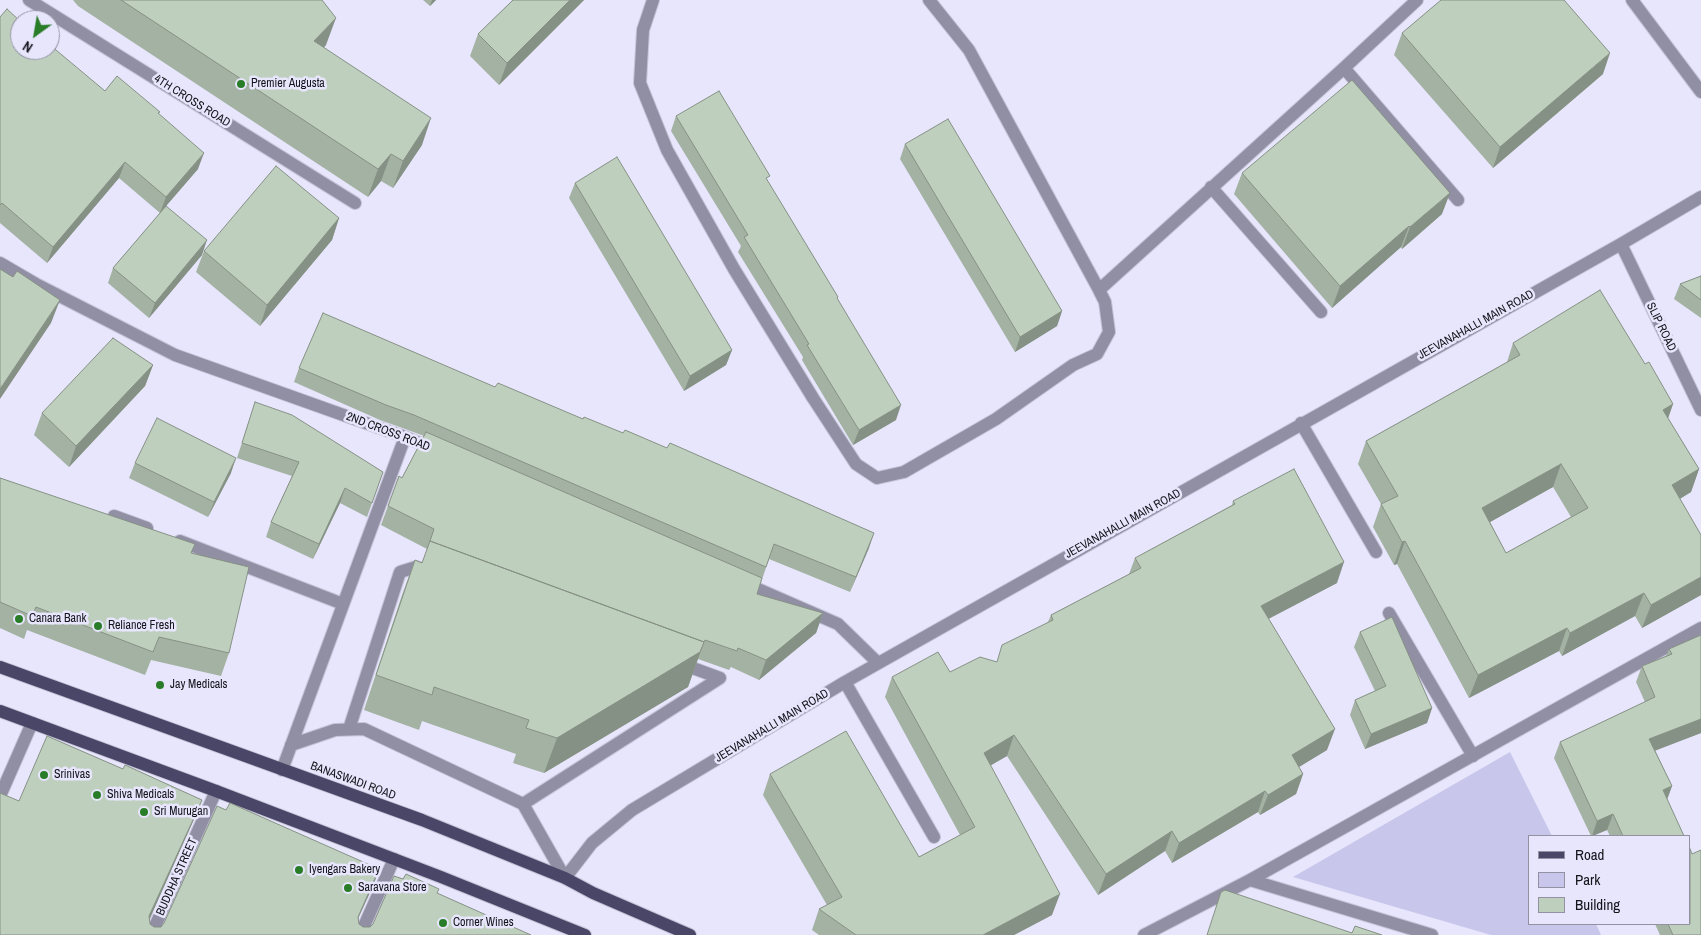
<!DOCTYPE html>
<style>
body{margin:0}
#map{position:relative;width:1701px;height:935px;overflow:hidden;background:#e7e6fc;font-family:"Archivo Narrow",sans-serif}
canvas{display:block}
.legend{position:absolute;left:1528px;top:835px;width:162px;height:90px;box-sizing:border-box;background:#e7e6fc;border:1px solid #9292a2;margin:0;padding:6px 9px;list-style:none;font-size:15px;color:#13131a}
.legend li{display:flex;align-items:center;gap:10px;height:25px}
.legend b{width:25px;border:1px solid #9292a2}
.north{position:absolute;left:10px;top:10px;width:50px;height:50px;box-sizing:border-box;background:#e7e6fc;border:1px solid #9292a2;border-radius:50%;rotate:212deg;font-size:14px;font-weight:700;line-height:20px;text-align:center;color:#13131a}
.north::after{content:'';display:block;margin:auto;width:18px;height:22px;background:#297c28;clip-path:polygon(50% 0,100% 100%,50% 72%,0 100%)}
</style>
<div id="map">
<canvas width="1701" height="935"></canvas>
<ul class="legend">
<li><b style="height:6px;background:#494668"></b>Road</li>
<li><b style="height:14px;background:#c8c6ea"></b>Park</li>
<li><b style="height:14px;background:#bfcfbe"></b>Building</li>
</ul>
<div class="north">N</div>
</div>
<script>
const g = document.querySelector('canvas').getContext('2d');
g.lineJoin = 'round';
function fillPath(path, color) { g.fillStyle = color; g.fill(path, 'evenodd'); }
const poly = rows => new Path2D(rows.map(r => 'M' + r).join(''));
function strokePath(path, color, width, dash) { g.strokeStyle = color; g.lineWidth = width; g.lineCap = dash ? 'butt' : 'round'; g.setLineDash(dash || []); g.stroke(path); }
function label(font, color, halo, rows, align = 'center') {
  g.font = font + ' "Archivo Narrow",sans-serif'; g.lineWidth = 5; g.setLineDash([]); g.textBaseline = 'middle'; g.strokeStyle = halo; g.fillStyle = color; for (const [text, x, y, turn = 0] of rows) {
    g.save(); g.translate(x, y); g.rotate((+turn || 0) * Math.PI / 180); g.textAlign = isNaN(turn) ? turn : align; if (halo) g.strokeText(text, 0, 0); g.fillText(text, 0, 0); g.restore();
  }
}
fillPath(poly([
 [1510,752,1552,836,1530,836,1530,924,1596,924,1601,935,1491,935,1293,877]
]), '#c8c6ea');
const minor = poly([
 [29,0,355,203],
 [653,0,643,30,640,83,667,150,734,269,813,398,856,464,877,478,904,472,996,419,1073,365,1097,354,1109,332,1105,302,1099,290,969,50,929,0],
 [1632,0,1701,92],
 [1344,68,1458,200],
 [1211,187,1321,312],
 [1621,244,1701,410],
 [0,263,36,284,175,355,405,437,436,450],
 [1099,290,1344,68,1417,0],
 [1301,423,1376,552],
 [114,516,147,528],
 [180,541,343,604],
 [744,583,838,624,877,662],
 [1389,613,1473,756],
 [845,682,934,837],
 [349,729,400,572,416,567,428,571],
 [291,745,335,730,364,729,523,804,565,878,592,843,632,810,845,682,1621,244,1701,197],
 [282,770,405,437],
 [0,796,32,723],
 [523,804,720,678,679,663],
 [1250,880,1432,935],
 [151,935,216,791],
 [360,935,394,859],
 [1144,935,1250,880,1701,628]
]);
const major = poly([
 [0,667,422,820,565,878,593,893,690,935],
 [0,711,216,791,441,877,585,935]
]);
strokePath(minor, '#c5c4d8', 14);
strokePath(major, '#c5c4d8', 14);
strokePath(minor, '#908fa3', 12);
strokePath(major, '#494668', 12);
fillPath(poly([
 [73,0,322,0,326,45,324,47,422,145,393,188,381,181,368,197,78,6],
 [423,0,436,0,430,6],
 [513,0,584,0,499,85,470,56,478,34],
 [0,17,105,91,159,114,198,169,166,206,202,255,149,318,108,283,113,268,160,213,119,178,47,263,0,223],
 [1402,33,1603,74,1493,168,1394,55],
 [676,116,768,182,838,297,837,299,896,420,853,445,802,360,803,357,738,252,741,246,671,131],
 [905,144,1062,311,1057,326,1015,352,900,159],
 [1242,173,1442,214,1402,249,1401,247,1332,308,1234,194],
 [575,183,732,350,726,365,684,391,569,198],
 [339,218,332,240,260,326,196,272,204,251],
 [1701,276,1701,318,1674,299,1680,284],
 [1513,343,1645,364,1673,404,1668,418,1699,469,1691,492,1680,499,1701,535,1701,595,1642,628,1635,616,1562,656,1559,651,1469,698,1397,564,1394,565,1373,527,1381,504,1358,464,1366,441,1507,362],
 [1553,487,1571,517,1506,553,1490,522],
 [153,365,145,386,69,467,34,435,42,413],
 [299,368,869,548,850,592,769,559,757,594,823,613,816,633,759,680,731,667,729,670,698,659,688,687,544,773,513,763,516,754,422,721,419,730,364,710,402,595,415,560,422,563,427,549,381,525,399,476,402,478,424,436,408,430,380,420,294,382],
 [255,402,383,472,367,517,340,503,313,559,266,537,271,522,292,476,237,458],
 [135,463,231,473,208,517,129,478],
 [0,478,191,553,229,653,221,676,151,660,145,675,27,630,24,639,0,628],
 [1233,501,1337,583,1268,619,1327,750,1299,767,1303,774,1296,794,1260,815,1258,812,1172,863,1165,851,1098,895,1007,756,990,765,1052,915,1014,935,819,935,812,930,819,909,827,905,763,795,770,774,919,857,960,835,885,697,892,677,950,672,996,662,1048,622,1051,615,1129,574,1135,558,1232,505],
 [1360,632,1432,708,1427,723,1365,749,1350,715,1355,700,1375,691,1354,647],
 [1701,635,1701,733,1655,750,1672,786,1667,800,1684,836,1610,836,1607,830,1593,836,1591,836,1554,758,1560,742,1645,702,1636,682,1642,666,1666,656,1669,649],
 [1655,924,1690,924,1701,935,1660,935]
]), '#a4b2a3');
fillPath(poly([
 [432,0,436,0,430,6],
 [570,0,584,0,499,85,507,63],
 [336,18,326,45,304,68,314,41],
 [1610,53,1603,74,1493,168,1500,147],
 [431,118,422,145,393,188,403,161],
 [204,153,198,169,160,213,166,197],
 [391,154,381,181,368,197,378,169],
 [125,162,119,178,47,263,53,247],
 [1450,193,1442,214,1402,249,1410,227],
 [339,218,332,240,260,326,267,305],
 [1409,226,1401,247,1332,308,1340,286],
 [207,240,202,255,149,318,155,303],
 [60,300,51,323,0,399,0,389],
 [1062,311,1057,326,1015,352,1020,337],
 [732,350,726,365,684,391,690,376],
 [153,365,145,386,69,467,76,446],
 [1673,404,1665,427,1663,410],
 [901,405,896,420,853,445,859,430],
 [236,458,231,473,208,517,214,502],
 [1561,464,1553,487,1474,531,1482,508],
 [1699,469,1691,492,1664,508,1672,485],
 [345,488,340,503,313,559,319,544],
 [874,533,869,548,850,592,856,577],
 [1405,541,1397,564,1394,565,1402,542],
 [1344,562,1337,583,1253,627,1261,606],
 [1701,577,1701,595,1642,628,1651,605],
 [1644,593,1635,616,1562,656,1570,633],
 [823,613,816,633,759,680,766,660],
 [1567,628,1559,651,1469,698,1478,675],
 [704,642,688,687,544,773,557,738],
 [1432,708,1427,723,1365,749,1371,734],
 [1701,719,1701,733,1644,755,1649,739],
 [1335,729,1327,750,1284,776,1292,755],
 [1014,735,1007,756,976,774,984,753],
 [1303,774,1296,794,1260,815,1268,795],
 [1672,786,1666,802,1663,790],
 [1265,791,1258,812,1172,863,1179,843],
 [202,800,196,815,144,932,149,916],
 [1613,814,1607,830,1592,836,1597,821],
 [1172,831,1165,851,1098,895,1106,874],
 [379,869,374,884,352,932,358,917],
 [1060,894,1052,915,1014,935,983,935]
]), '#869185');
const building = poly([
 [121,0,322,0,336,18,314,41,431,118,403,161,391,154,378,169,121,0],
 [513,0,570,0,507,63,478,34,513,0],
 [1441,0,1564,0,1610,53,1500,147,1402,33,1441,0],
 [7,9,20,21,20,50,50,50,50,45,105,91,117,76,160,112,158,113,204,153,166,197,125,162,53,247,2,203,0,205,0,17,7,9],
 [1352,80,1450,193,1410,227,1409,226,1340,286,1242,173,1352,80],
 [719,91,770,176,766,178,838,297,837,298,901,405,859,430,807,345,809,344,744,237,748,235,676,116,719,91],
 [948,119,1062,311,1020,337,905,144,948,119],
 [617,157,732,350,690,376,575,183,617,157],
 [276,166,339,218,267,305,204,251,276,166],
 [166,206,207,240,155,303,113,268,166,206],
 [0,269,13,277,17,271,60,300,0,389,0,269],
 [1701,276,1701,300,1680,284,1701,276],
 [1600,290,1645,364,1649,362,1673,404,1663,410,1699,469,1672,485,1701,535,1701,577,1651,605,1644,593,1570,633,1567,628,1478,675,1405,541,1402,542,1381,504,1398,496,1366,441,1520,355,1513,343,1600,290],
 [1561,464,1588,508,1506,553,1482,508,1561,464],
 [323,313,495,387,498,383,583,419,584,417,623,433,625,430,667,448,670,443,874,533,856,577,774,544,766,567,414,415,386,405,299,368,323,313],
 [113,338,153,365,76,446,42,413,113,338],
 [255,402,292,415,383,472,372,503,345,488,319,544,271,522,299,462,242,443,255,402],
 [157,418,236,458,214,502,135,463,157,418],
 [426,432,762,578,757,594,823,613,766,660,738,648,737,651,705,640,704,642,430,541,434,529,388,506,399,476,402,478,426,432],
 [1294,469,1344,562,1261,606,1335,729,1292,755,1303,774,1268,795,1265,791,1179,843,1172,831,1106,874,1014,735,984,753,1060,894,983,935,856,935,819,909,842,897,770,774,846,731,919,857,975,827,892,677,938,652,950,672,980,657,997,662,1002,645,1053,620,1051,615,1141,568,1135,558,1235,504,1233,501,1294,469],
 [0,478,195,544,191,553,249,567,229,653,159,637,153,652,36,607,32,616,0,602,0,478],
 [430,541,704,642,700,652,557,738,526,728,529,720,434,687,432,695,376,675,415,560,422,563,430,541],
 [1392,617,1432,708,1371,734,1355,700,1386,686,1360,632,1392,617],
 [1701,635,1701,719,1649,739,1672,786,1663,790,1684,836,1623,836,1613,814,1597,821,1560,742,1655,697,1642,666,1672,654,1669,649,1701,635],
 [47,736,123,769,125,765,202,800,149,916,150,924,154,927,161,927,164,923,217,806,226,810,230,803,379,869,358,917,359,924,363,927,370,927,373,924,394,876,403,879,406,874,439,889,437,893,531,935,0,935,0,793,19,801,47,736],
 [1690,849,1692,854,1701,850,1701,935,1673,935,1668,924,1690,924,1690,849],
 [1225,890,1352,933,1355,926,1382,935,1207,935,1221,892,1225,890]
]);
fillPath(building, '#bfcfbe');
strokePath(building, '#869185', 1);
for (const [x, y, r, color] of [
 [241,84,5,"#297c28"],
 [19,619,5,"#297c28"],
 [98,626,5,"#297c28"],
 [160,685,5,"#297c28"],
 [44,775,5,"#297c28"],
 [97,795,5,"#297c28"],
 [144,812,5,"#297c28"],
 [299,870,5,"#297c28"],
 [348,888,5,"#297c28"],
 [443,923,5,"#297c28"]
]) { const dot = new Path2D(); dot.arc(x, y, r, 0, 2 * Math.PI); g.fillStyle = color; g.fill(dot); strokePath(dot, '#e7e6fc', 2); }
label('12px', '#13131a', '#e7e6fc', [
 ["Premier Augusta",251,84],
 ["Canara Bank",29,619],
 ["Reliance Fresh",108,626],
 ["Jay Medicals",170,685],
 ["Srinivas",54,775],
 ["Shiva Medicals",107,795],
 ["Sri Murugan",154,812],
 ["Iyengars Bakery",309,870],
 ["Saravana Store",358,888],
 ["Corner Wines",453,923]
], 'left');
label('12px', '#13131a', '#e7e6fc', [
 ["4TH CROSS ROAD",192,101,32],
 ["JEEVANAHALLI MAIN ROAD",1476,325,-29],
 ["SLIP ROAD",1661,327,64],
 ["2ND CROSS ROAD",388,432,21],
 ["JEEVANAHALLI MAIN ROAD",1123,524,-29],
 ["JEEVANAHALLI MAIN ROAD",772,726,-31],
 ["BANASWADI ROAD",353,781,20],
 ["BUDDHA STREET",177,877,-66]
]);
</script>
